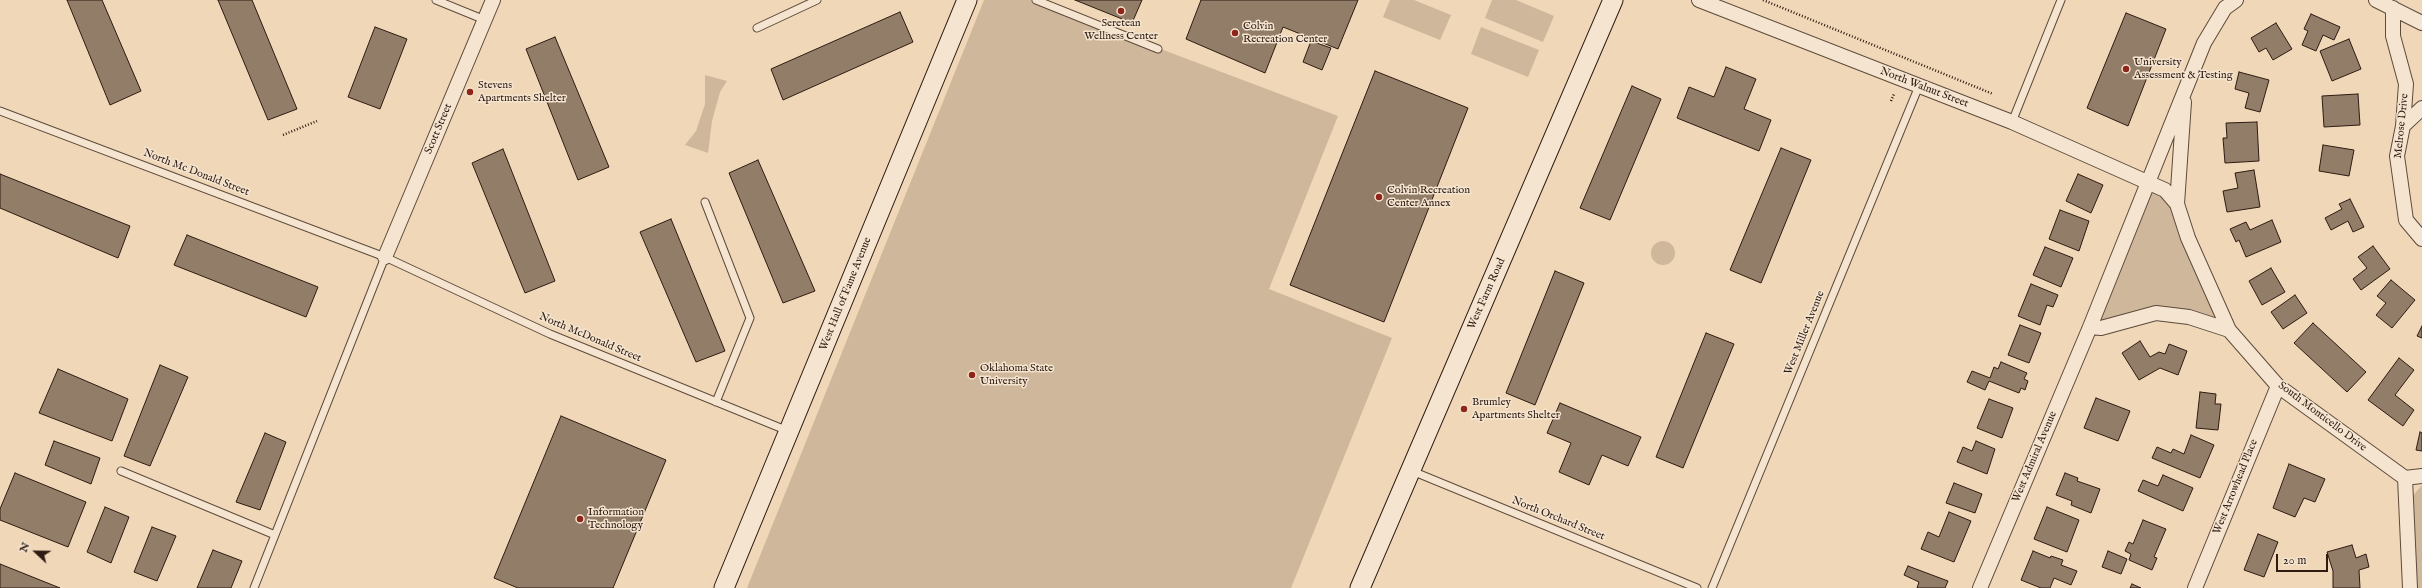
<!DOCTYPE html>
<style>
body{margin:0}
#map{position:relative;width:2422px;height:588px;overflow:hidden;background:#efd7b7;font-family:"IM FELL English",serif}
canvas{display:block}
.north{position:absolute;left:16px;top:532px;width:40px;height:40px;-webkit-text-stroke:3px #f5e5d0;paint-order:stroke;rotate:292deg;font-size:11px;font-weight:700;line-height:16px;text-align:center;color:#2e1b12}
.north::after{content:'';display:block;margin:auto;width:14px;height:18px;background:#2e1b12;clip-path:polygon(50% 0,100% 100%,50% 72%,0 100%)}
.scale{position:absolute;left:2276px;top:554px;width:52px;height:18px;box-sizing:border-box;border:2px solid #2e1b12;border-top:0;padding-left:5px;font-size:12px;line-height:14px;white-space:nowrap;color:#2e1b12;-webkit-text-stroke:3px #f5e5d0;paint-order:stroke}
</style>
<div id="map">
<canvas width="2422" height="588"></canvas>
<div class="north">N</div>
<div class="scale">20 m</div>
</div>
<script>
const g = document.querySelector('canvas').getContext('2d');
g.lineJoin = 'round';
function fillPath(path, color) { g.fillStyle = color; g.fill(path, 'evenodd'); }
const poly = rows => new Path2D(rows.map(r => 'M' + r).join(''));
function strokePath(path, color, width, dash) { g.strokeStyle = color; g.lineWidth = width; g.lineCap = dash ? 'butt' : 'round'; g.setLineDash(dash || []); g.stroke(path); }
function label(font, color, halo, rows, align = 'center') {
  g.font = font + ' "IM FELL English",serif'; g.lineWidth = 3; g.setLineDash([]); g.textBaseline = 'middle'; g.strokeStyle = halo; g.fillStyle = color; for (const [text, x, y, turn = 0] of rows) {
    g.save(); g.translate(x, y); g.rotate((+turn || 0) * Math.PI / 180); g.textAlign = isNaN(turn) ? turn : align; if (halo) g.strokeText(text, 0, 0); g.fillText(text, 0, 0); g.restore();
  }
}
fillPath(poly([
 [984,0,1031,0,1338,116,1269,289,1392,338,1291,588,747,588],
 [1390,0,1414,0,1451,15,1440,40,1383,17],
 [1492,0,1516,0,1554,16,1543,42,1485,18],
 [1481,27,1539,50,1528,77,1471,54],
 [705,75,727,81,720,92,712,121,708,153,685,145,696,131,705,104],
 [2147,182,2165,190,2229,330,2189,317,2090,327],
 '1651 253a12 12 0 1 1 24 0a12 12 0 1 1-24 0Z',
 [2422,485,2422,588,2415,588,2411,498]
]), '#ceb79b');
const building = poly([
 [67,0,102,0,141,91,110,105,67,0],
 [218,0,252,0,297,109,268,120,218,0],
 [1075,0,1142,0,1132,23,1075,0],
 [1201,0,1358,0,1338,49,1283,27,1265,73,1186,39,1201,0],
 [900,12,913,42,783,100,771,69,900,12],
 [2126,13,2166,29,2128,126,2087,108,2126,13],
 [2311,14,2340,27,2334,40,2323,35,2316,51,2302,45,2308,31,2304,29,2311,14],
 [2276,23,2292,49,2273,60,2266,48,2259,52,2251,38,2276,23],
 [375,27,407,39,380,109,348,97,375,27],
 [555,37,609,167,578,180,526,49,555,37],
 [2349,39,2361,69,2332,81,2320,51,2349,39],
 [1311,41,1331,48,1322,70,1303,62,1311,41],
 [1726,67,1756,79,1744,109,1771,120,1759,151,1677,118,1689,87,1714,97,1726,67],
 [1375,71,1468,108,1384,322,1290,285,1375,71],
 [2239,72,2269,80,2260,112,2245,108,2249,93,2235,89,2239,72],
 [1632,86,1661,99,1610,220,1580,208,1632,86],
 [2358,94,2360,125,2324,127,2322,96,2358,94],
 [2257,122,2259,161,2225,163,2223,138,2227,138,2226,123,2257,122],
 [2323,145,2354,150,2349,176,2319,171,2323,145],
 [1781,148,1811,160,1761,283,1730,270,1781,148],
 [503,149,555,281,525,293,472,163,503,149],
 [758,160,815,291,783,303,729,173,758,160],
 [2254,170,2260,207,2227,212,2223,191,2238,188,2235,173,2254,170],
 [0,174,130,226,118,258,0,208,0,174],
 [2078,174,2103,185,2091,213,2066,201,2078,174],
 [2350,199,2364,227,2353,232,2348,221,2331,230,2325,218,2342,209,2339,204,2350,199],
 [2060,210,2089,221,2079,251,2049,239,2060,210],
 [671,219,725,351,696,362,640,232,671,219],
 [2272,220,2281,242,2246,257,2239,240,2236,242,2230,229,2246,222,2250,230,2272,220],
 [187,235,318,287,306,317,174,265,187,235],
 [2373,246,2390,269,2361,290,2353,279,2367,268,2358,257,2373,246],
 [2045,247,2073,258,2061,287,2033,275,2045,247],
 [2271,268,2285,292,2262,305,2249,281,2271,268],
 [1555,271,1584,283,1535,405,1506,393,1555,271],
 [2391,280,2415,300,2392,328,2376,315,2386,303,2377,296,2391,280],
 [2031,284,2058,295,2053,307,2047,305,2040,325,2018,316,2031,284],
 [2295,295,2307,313,2283,329,2271,312,2295,295],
 [2313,323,2366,372,2347,392,2294,343,2313,323],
 [2020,325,2041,333,2029,363,2008,355,2020,325],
 [2422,326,2422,338,2417,336,2422,326],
 [1706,333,1734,344,1683,468,1656,457,1706,333],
 [2140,341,2150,357,2159,352,2165,354,2169,344,2187,351,2178,375,2160,368,2139,380,2122,353,2140,341],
 [2399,358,2414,370,2395,395,2414,410,2403,426,2368,400,2399,358],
 [2001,362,2027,373,2024,379,2028,381,2025,390,2021,388,2019,393,1989,381,1985,390,1967,382,1972,371,1990,378,1994,367,1998,369,2001,362],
 [160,365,188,377,150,466,124,456,160,365],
 [58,369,128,399,112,441,39,413,58,369],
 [2200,392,2216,394,2215,404,2221,404,2218,430,2196,428,2200,392],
 [2096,398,2130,411,2118,441,2084,428,2096,398],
 [1989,399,2013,408,2002,438,1977,428,1989,399],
 [1560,403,1641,437,1628,466,1602,455,1589,485,1559,472,1571,443,1547,433,1560,403],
 [561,416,666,460,613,588,518,588,494,578,561,416],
 [2420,432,2422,433,2422,451,2416,450,2420,432],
 [265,433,286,442,260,510,236,502,265,433],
 [2191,435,2214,445,2200,478,2152,458,2157,447,2171,453,2173,449,2184,454,2191,435],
 [54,441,100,458,91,484,45,465,54,441],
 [1976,441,1995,449,1987,474,1957,462,1963,447,1972,451,1976,441],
 [2289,464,2325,479,2315,502,2304,498,2295,517,2273,508,2289,464],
 [15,473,86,502,68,547,0,520,0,509,15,473],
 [2065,473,2078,478,2077,481,2100,489,2091,513,2071,505,2072,501,2056,495,2065,473],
 [2163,475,2193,488,2183,511,2138,491,2143,480,2158,486,2163,475],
 [1954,483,1982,494,1975,513,1946,503,1954,483],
 [105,507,129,517,111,563,87,552,105,507],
 [2047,507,2079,520,2067,552,2034,539,2047,507],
 [1949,512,1971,521,1954,562,1921,549,1928,532,1939,537,1949,512],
 [2143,520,2166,529,2154,557,2157,558,2152,570,2129,560,2131,554,2125,551,2129,542,2133,544,2143,520],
 [152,527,176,536,157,581,134,572,152,527],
 [2258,534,2278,542,2264,577,2244,570,2258,534],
 [2352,545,2356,558,2366,554,2369,567,2359,570,2360,588,2333,588,2333,571,2327,552,2352,545],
 [213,550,242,561,231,588,197,588,213,550],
 [2033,551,2050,558,2051,556,2063,560,2061,565,2077,571,2071,585,2054,578,2050,588,2041,588,2021,580,2033,551],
 [2108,551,2127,559,2121,574,2102,567,2108,551],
 [0,564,60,588,0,588,0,564],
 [1908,566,1948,581,1945,588,1917,588,1919,582,1904,575,1908,566],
 [2132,584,2141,588,2130,588,2132,584]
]);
fillPath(building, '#927d68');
strokePath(building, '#2e1b12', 1);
const lane = poly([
 [436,0,485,20],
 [1036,0,1158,49],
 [757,28,817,0],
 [0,111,385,257,550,334,788,431],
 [2012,122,2061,0],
 [705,202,750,318,716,402],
 [121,471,275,535],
 [1412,471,1697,588],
 [254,588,385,257],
 [1712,588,1919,86]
]);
const street = poly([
 [1699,0,2012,122,2165,190,2177,204,2188,238,2229,330,2278,386,2405,478,2422,476],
 [2376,0,2422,23],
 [2393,8,2393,36,2406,84,2403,126,2397,156,2406,220,2422,239],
 [2403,126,2422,108],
 [2177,204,2184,102],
 [385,257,493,0],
 [2090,327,2101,328,2156,313,2189,317,2229,330],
 [2405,478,2410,588],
 [1980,588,2090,327,2204,43,2225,8,2236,0],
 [2195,588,2278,386]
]);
const secondary = poly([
 [724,588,967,0],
 [1360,588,1613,0]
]);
strokePath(lane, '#5e4a3b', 9);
strokePath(street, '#5e4a3b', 16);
strokePath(secondary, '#2e1b12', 21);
strokePath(poly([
 [1763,0,1993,94],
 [1891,101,1894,94],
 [283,135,317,121]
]), '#2e1b12', 2.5, [1, 2]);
strokePath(lane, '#f5e5d0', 7);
strokePath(street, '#f5e5d0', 14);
strokePath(secondary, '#f5e5d0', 19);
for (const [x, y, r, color] of [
 [1121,11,4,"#8f2418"],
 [1235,33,4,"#8f2418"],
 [2126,69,4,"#8f2418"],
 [470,92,4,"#8f2418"],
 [1379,197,4,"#8f2418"],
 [972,375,4,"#8f2418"],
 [1464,409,4,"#8f2418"],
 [580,519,4,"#8f2418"]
]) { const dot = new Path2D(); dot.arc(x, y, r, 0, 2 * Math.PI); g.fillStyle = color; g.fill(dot); strokePath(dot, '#f5e5d0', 1.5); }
label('11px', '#2e1b12', '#f5e5d0', [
 ["Seretean",1121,24,"center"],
 ["Wellness Center",1121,37,"center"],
 ["Colvin",1243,27],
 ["Recreation Center",1243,40],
 ["University",2134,63],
 ["Assessment & Testing",2134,76],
 ["Stevens",478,86],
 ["Apartments Shelter",478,99],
 ["Colvin Recreation",1387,191],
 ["Center Annex",1387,204],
 ["Oklahoma State",980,369],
 ["University",980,382],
 ["Brumley",1472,403],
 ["Apartments Shelter",1472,416],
 ["Information",588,513],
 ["Technology",588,526]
], 'left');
label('11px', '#2e1b12', '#f5e5d0', [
 ["North Walnut Street",1924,88,21],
 ["Melrose Drive",2402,126,-84],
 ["Scott Street",439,129,-67],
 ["North Mc Donald Street",196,173,21],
 ["West Hall of Fame Avenue",846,294,-68],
 ["West Farm Road",1487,294,-66],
 ["West Miller Avenue",1805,333,-68],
 ["North McDonald Street",590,338,23],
 ["South Monticello Drive",2322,417,37],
 ["West Admiral Avenue",2035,457,-67],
 ["West Arrowhead Place",2236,487,-68],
 ["North Orchard Street",1558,519,22]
]);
</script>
